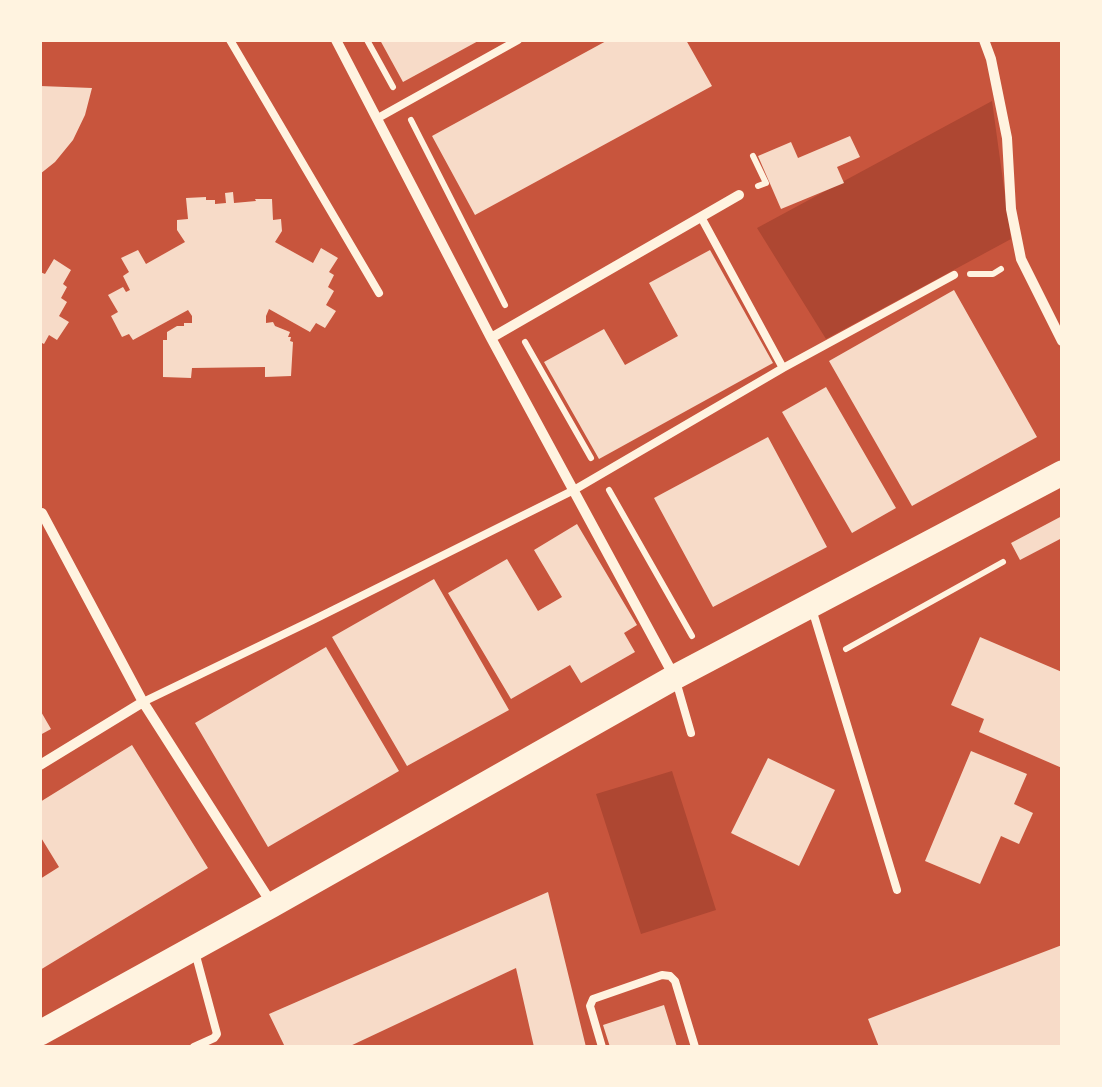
<!DOCTYPE html>
<style>
body{margin:0}
#map{position:relative;width:1102px;height:1087px;overflow:hidden;background:#c8553d;font-family:"PT Sans Narrow",sans-serif}
canvas{display:block}
.frame{position:absolute;inset:0;border:42px solid #fff3e0;pointer-events:none}
</style>
<div id="map">
<canvas width="1102" height="1087"></canvas>
<div class="frame"></div>
</div>
<script>
const g = document.querySelector('canvas').getContext('2d');
g.lineJoin = 'round';
function fillPath(path, color) { g.fillStyle = color; g.fill(path, 'evenodd'); }
const poly = rows => new Path2D(rows.map(r => 'M' + r).join(''));
function strokePath(path, color, width, dash) { g.strokeStyle = color; g.lineWidth = width; g.lineCap = dash ? 'butt' : 'round'; g.setLineDash(dash || []); g.stroke(path); }
fillPath(poly([
 [992,101,1011,239,826,339,757,228],
 [672,771,716,910,641,934,596,794]
]), '#ae4732');
fillPath(poly([
 [380,40,480,40,403,82],
 [608,40,686,40,712,86,475,215,432,136],
 [40,86,92,88,85,115,73,140,55,162,40,174],
 [850,136,860,157,837,167,844,183,781,209,758,156,791,142,798,158],
 [233,192,234,203,256,201,255,199,272,199,273,220,281,219,282,231,275,242,313,263,321,248,338,258,329,272,334,275,328,287,334,291,326,305,336,311,325,328,316,323,310,332,269,309,266,316,266,323,273,322,275,326,290,332,288,337,291,337,290,341,293,342,291,376,265,377,265,367,192,368,191,378,163,377,163,340,167,340,167,332,177,326,184,326,184,323,192,323,192,316,188,310,133,340,129,334,122,337,111,316,118,312,108,295,123,287,126,292,130,290,123,276,129,272,121,258,138,250,146,264,185,242,177,230,177,220,188,219,186,198,206,197,206,200,215,200,215,204,226,203,225,193],
 [710,250,773,363,599,459,544,362,604,329,625,365,678,336,649,283],
 [54,259,71,270,63,284,67,287,61,298,67,302,59,316,69,322,57,340,49,335,44,344,40,342,40,272,45,274],
 [954,290,1037,437,912,506,829,361],
 [826,387,896,508,852,533,782,412],
 [768,437,827,547,713,607,654,498],
 [1062,516,1062,538,1020,560,1011,543],
 [577,524,637,625,624,633,635,652,581,683,570,665,511,699,448,593,507,559,538,611,562,597,534,550],
 [434,579,509,710,407,766,332,637],
 [980,637,1062,672,1062,768,979,732,984,719,951,705],
 [326,647,399,771,268,847,195,723],
 [40,710,51,729,40,735],
 [132,745,208,868,40,970,40,879,59,867,40,836,40,802],
 [971,751,1027,774,1014,804,1033,813,1019,844,1001,836,980,884,925,861],
 [768,758,835,790,799,866,731,833],
 [548,892,586,1047,534,1047,516,968,348,1047,285,1047,269,1014],
 [1062,945,1062,1047,879,1047,868,1019],
 [664,1005,677,1047,610,1047,603,1025]
]), '#f7dbc8');
strokePath(poly([
 [367,40,393,87],
 [411,120,505,305],
 [753,156,766,183,758,186],
 [970,274,993,274,1001,269],
 [525,342,591,458],
 [609,490,692,636],
 [846,649,1003,562]
]), '#fff3e0', 6);
strokePath(poly([
 [230,40,379,293],
 [378,118,518,40],
 [701,217,783,368],
 [812,609,897,890],
 [676,681,691,733],
 [143,702,313,620,574,490,783,368,954,275],
 [194,1047,214,1038,217,1034,195,952],
 [602,1047,590,1006,593,999,662,975,670,976,675,981,695,1047]
]), '#fff3e0', 8);
strokePath(poly([
 [336,40,491,338,674,676],
 [984,40,991,59,1007,138,1011,209,1021,259,1062,341],
 [491,338,739,195],
 [42,513,143,702,272,904],
 [40,765,143,702]
]), '#fff3e0', 10);
strokePath(poly([
 [40,1033,272,905,675,677,1062,473]
]), '#fff3e0', 25);
</script>
